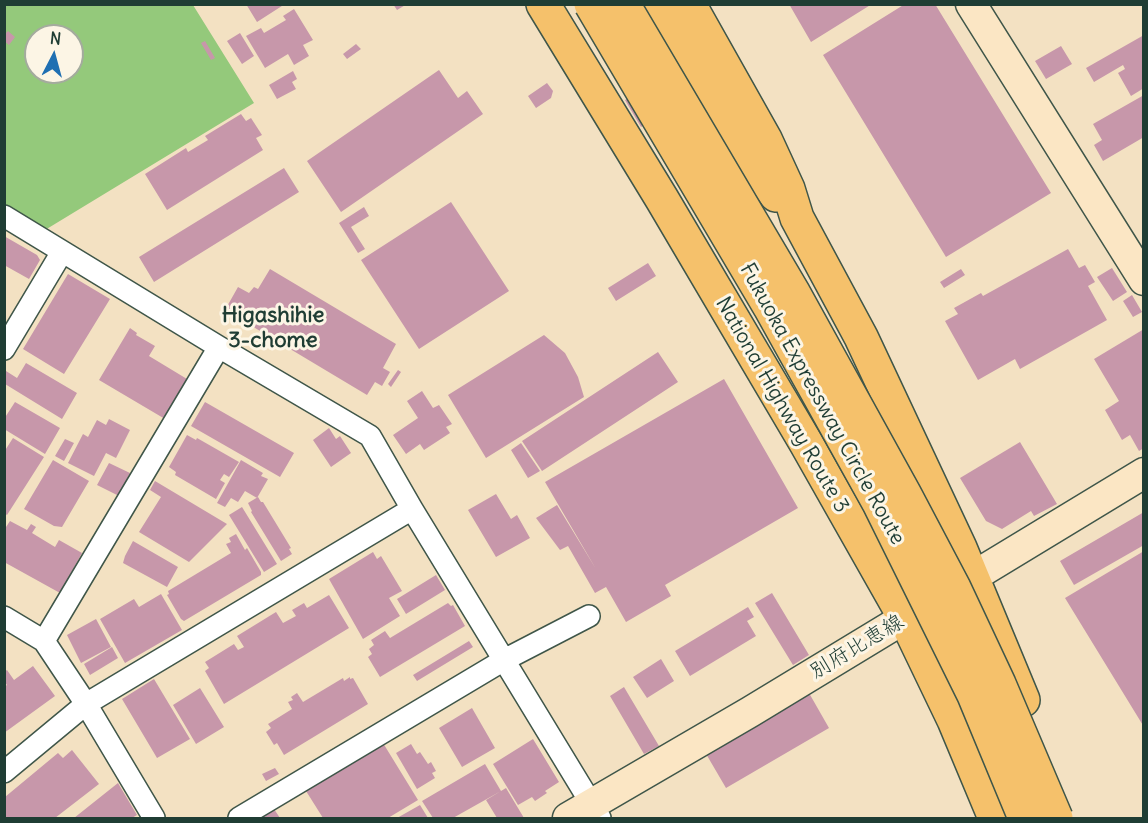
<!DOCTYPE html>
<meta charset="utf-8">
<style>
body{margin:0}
#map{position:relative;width:1148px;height:823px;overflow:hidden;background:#f3e1c2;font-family:Delius,sans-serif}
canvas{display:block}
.frame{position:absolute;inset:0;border:6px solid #1f3d34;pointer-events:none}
.north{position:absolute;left:24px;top:24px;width:60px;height:60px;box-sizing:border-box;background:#fcf5e5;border:2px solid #a4ab9e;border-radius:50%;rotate:6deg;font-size:16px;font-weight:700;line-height:24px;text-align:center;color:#1f3d34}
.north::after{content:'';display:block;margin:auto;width:21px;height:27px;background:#1f6fb2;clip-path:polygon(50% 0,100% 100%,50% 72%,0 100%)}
</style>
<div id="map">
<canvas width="1148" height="823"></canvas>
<div class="frame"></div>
<div class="north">N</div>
</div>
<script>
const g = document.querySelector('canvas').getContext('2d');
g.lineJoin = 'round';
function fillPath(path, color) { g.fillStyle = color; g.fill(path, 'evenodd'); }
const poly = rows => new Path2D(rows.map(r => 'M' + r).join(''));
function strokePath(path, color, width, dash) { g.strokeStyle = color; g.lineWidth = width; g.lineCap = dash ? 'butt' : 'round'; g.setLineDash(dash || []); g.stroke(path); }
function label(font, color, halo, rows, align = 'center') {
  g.font = font + ' Delius,"Klee One",sans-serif'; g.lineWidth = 6; g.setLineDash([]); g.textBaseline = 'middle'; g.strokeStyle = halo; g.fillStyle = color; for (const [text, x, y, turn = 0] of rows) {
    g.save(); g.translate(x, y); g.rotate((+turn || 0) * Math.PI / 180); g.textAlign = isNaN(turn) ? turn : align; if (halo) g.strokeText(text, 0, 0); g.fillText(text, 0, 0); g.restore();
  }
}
fillPath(poly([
 [4,5,193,5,254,103,45,230,5,205],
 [36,36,72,36,72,72,36,72]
]), '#94c97b');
fillPath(poly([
 [246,4,285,4,257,22],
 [393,4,407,4,397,10],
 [789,4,872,4,811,42],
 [905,4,935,4,1051,193,946,257,823,55],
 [294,9,313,40,303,45,309,56,294,65,288,54,265,68,246,36,261,28,264,33,286,20,283,16],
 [8,31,15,37,9,45,4,41,4,35],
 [240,33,254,56,242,64,227,41],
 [1144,35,1144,88,1131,96,1118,73,1125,69,1123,65,1094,82,1086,68],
 [205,41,215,58,211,60,201,43],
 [356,44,361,49,347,59,343,54],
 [1061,46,1072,64,1046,79,1035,61],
 [439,70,458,98,467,91,483,114,341,212,307,161],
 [293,71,297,79,292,82,296,89,277,99,269,85],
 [547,83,553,91,551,98,536,108,528,96],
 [638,93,654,119,641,127,625,100],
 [1144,95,1144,137,1103,161,1094,145,1102,140,1093,124],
 [241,114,246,121,251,118,262,135,256,138,263,150,167,210,145,174,186,148,188,152,208,140,205,136],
 [284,168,299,192,154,282,139,257],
 [451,202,509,291,419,349,361,260],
 [364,207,369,216,351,227,365,249,358,253,339,223],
 [4,236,37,255,40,260,29,279,4,265],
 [1068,249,1079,268,1085,265,1095,282,1088,286,1107,320,1020,369,1015,359,978,380,945,321,958,314,954,308,981,293,983,296],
 [648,263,656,276,616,301,608,288],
 [1112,268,1127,292,1113,301,1097,277],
 [270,269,396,344,383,368,390,372,382,386,375,382,367,395,225,310,238,287,249,293,254,287,258,289],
 [961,269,965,275,944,288,940,282],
 [68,274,110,299,64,374,23,349],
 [1132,295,1142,312,1133,317,1123,301],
 [130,328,137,333,136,335,155,346,149,356,187,379,185,382,187,383,165,419,99,380],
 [1144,329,1144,448,1139,451,1130,435,1122,440,1105,410,1119,401,1094,359],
 [544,335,565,353,578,377,584,397,486,458,448,395],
 [658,352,678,382,542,471,522,441],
 [26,363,77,393,62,419,5,384,6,371,17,378],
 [398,370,401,372,391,387,388,384],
 [724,379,798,508,665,585,671,596,626,622,606,587,595,593,568,546,560,550,536,518,557,505,596,569,545,482],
 [422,391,433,408,439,405,452,424,446,427,450,433,424,450,420,444,406,454,393,435,418,418,407,401],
 [15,402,60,428,45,454,4,429,4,419],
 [205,402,294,453,280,477,191,426],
 [109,419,130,430,116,458,106,453,94,476,68,463,83,434,88,437,97,420,106,425],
 [329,428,336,439,340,436,351,453,331,467,313,440],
 [187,435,196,440,197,438,239,462,229,477,224,474,220,480,225,483,216,499,175,475,176,472,169,467],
 [13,438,44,457,7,515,4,513,4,452],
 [65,439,74,443,64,461,55,456],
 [1020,442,1057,504,1034,516,1031,511,1002,529,986,521,960,478],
 [521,443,540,471,528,478,511,450],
 [53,460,89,481,62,527,54,526,24,509],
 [241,460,263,473,261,476,268,479,257,498,245,491,238,502,231,498,225,507,217,503],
 [109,463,130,473,119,496,97,485],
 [155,481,227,524,189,562,139,532,161,497,150,490],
 [496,494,511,519,517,515,530,538,496,557,468,510],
 [258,497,261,502,263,502,291,548,289,549,292,554,281,561,251,512,252,511,248,503],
 [242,507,277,564,264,572,229,515],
 [1144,512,1144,545,1074,585,1060,561],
 [10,521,27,530,31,524,36,527,32,533,55,547,59,540,82,553,60,593,4,562,4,530],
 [236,534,245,550,247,548,261,572,261,575,184,621,181,619,167,595,169,594,168,591,231,553,226,544,231,542,229,538],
 [133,541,178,567,167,587,123,563,125,556],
 [1144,551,1144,727,1065,598],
 [373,552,377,559,381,556,402,591,389,598,400,616,363,639,329,579],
 [436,575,445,590,406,614,397,599],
 [772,593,809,655,793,665,755,603],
 [161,594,182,630,125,663,100,619,134,599,139,607],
 [329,595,349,628,224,704,205,671,209,668,205,662,234,644,238,650,244,647,237,636,276,612,283,623,296,616,292,610,304,603,307,608],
 [448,603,451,606,453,605,465,626,380,677,368,657,372,654,369,649,374,645,371,640,385,631,390,638],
 [748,607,754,617,747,621,756,636,690,676,675,651],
 [96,619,111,647,81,663,67,635],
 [469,641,473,647,417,681,413,675],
 [112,647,118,658,90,675,84,664],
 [661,659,674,681,647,698,633,677],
 [33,666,55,696,4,733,4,687,7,685,4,681,4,672,7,670,14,680],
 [350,677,350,679,353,678,368,704,284,755,277,743,274,745,266,732,271,728,268,724,292,709,288,702,293,700,291,697,297,693,303,702,343,678,344,681],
 [154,679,190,739,157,758,122,699],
 [805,686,829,728,726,788,702,747],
 [624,687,659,746,644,754,610,696],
 [200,688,224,727,196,744,173,705],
 [472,708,495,748,462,767,439,728],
 [533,739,559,782,545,791,547,793,535,801,532,797,518,805,493,764],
 [383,743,418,800,388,818,323,818,306,791],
 [411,744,417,754,420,752,428,764,431,762,436,771,432,773,435,778,417,789,396,753],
 [72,750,99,784,55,818,5,818,5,797,58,753,63,758],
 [485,764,501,791,453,818,433,818,422,801],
 [275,768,279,774,266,781,262,774],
 [118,783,137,815,132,818,74,818],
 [506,788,524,818,497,818,486,800],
 [420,805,428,818,397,818],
 [274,809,280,818,258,818]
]), '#c797aa');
const street = poly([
 [4,216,219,347,370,436,412,509,600,818],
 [4,349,62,252],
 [4,617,44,641,86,704,154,818],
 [44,641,219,347],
 [4,772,86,704,412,509],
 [239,818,504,660,589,616]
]);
const secondary = poly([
 [971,4,1144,280],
 [568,818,750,712,1144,473]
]);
const highway = poly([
 [543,4,662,199,806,443,905,618,954,720,995,818],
 [657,4,743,150,776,195],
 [689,4,765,139,788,189,797,218,861,337,960,548,1023,700]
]);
strokePath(street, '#3f5649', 24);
strokePath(secondary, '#3f5649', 33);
strokePath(highway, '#3f5649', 36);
strokePath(street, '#fff', 21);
strokePath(secondary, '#fbe6c4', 30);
strokePath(highway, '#f5c16b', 33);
const highwayBridge = poly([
 [591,4,770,307,879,503,974,695,1025,818],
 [623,4,794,294,905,495,954,588,999,684,1056,818]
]);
strokePath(highwayBridge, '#3f5649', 36, []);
strokePath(highwayBridge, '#f5c16b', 33);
label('21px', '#1f3d34', '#fcf5e5', [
 ["Fukuoka Expressway Circle Route",822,404,61],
 ["National Highway Route 3",782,405,60],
 ["別府比恵線",857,647,-31]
]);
label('bold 22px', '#1f3d34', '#fcf5e5', [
 ["Higashihie",273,316],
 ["3-chome",273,341]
]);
</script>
